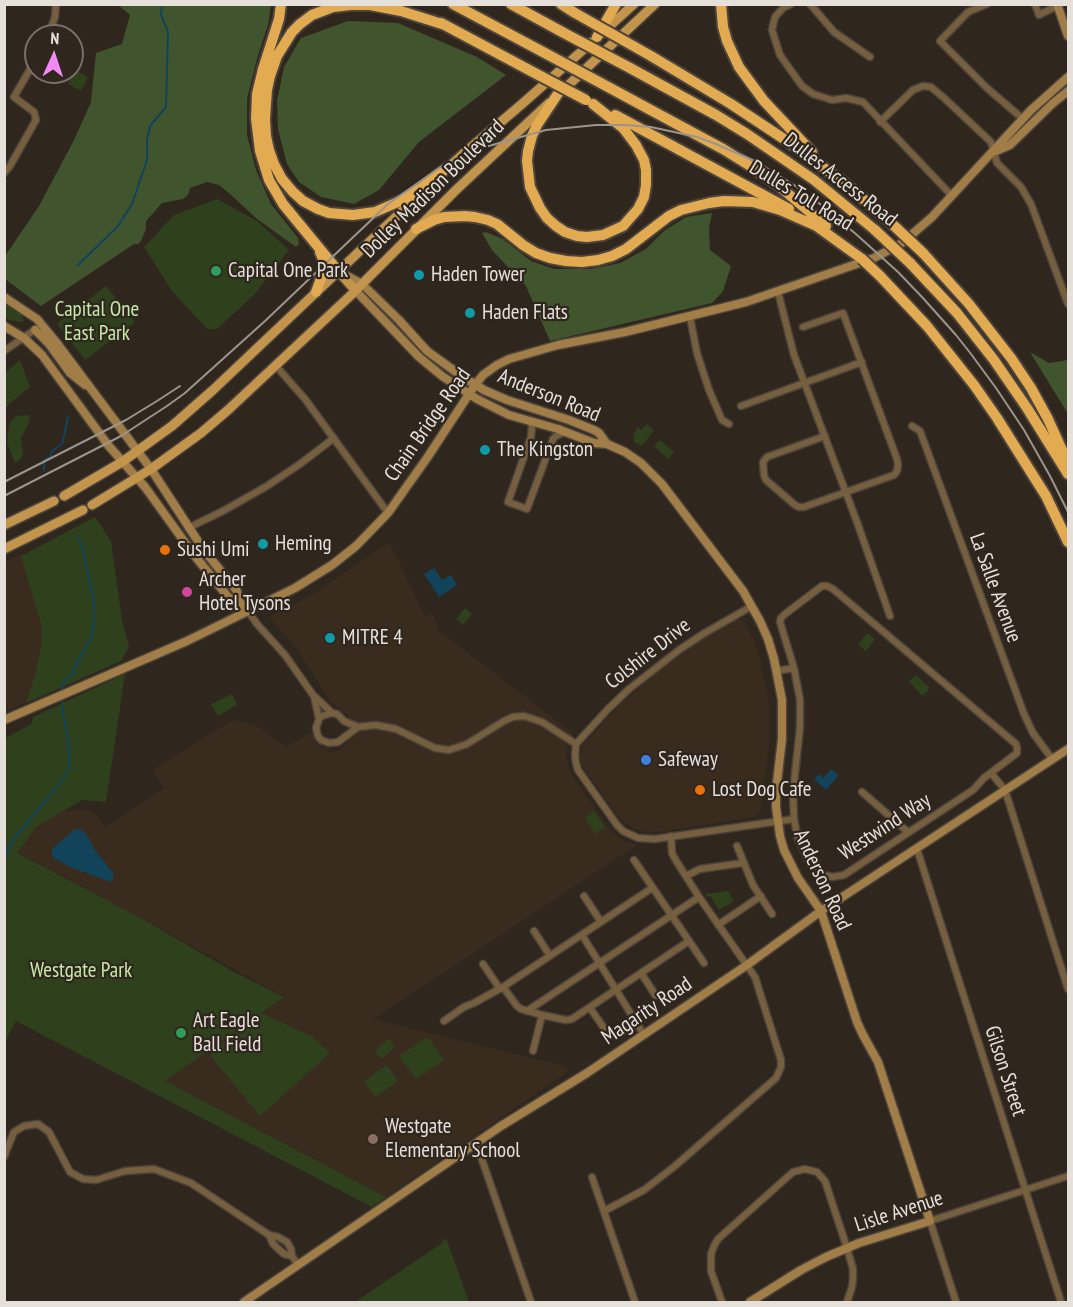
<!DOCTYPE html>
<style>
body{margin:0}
#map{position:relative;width:1073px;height:1307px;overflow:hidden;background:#2f261e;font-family:"PT Sans Narrow",sans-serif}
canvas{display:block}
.frame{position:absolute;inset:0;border:6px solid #e6e0db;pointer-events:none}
.north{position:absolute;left:24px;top:24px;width:60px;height:60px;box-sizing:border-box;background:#2f261e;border:2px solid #78706a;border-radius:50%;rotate:3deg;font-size:16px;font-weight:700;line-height:24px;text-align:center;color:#e6e0db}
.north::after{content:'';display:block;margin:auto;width:21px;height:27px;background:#f18af4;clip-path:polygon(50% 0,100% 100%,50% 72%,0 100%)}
</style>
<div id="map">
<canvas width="1073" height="1307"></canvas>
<div class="frame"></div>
<div class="north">N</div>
</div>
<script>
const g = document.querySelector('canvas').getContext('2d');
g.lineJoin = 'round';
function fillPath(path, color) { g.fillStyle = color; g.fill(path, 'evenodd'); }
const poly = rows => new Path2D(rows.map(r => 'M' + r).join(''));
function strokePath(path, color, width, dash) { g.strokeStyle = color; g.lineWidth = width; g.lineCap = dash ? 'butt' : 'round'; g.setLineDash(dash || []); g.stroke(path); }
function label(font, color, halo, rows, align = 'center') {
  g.font = font + ' "PT Sans Narrow",sans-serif'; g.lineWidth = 4.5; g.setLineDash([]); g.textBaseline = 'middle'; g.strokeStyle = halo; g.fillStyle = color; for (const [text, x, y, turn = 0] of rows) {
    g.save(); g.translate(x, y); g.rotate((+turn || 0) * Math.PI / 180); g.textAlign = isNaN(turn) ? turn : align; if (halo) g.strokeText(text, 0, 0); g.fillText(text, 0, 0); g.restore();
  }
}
fillPath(poly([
 [388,543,395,553,425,617,432,613,439,631,573,733,567,746,566,758,573,777,610,830,622,840,637,845,374,1019,565,1066,569,1071,386,1197,164,1081,283,996,141,918,16,852,35,827,51,811,90,811,97,815,105,827,164,788,152,770,233,720,256,725,286,747,312,732,318,745,329,752,341,750,346,745,351,733,351,725,348,716,331,702,297,649,269,617,312,595],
 [21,554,48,629,35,699,11,709,5,710,4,562],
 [734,619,741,619,744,621,755,643,760,658,769,704,769,743,761,811,754,817,651,833,634,829,619,818,582,765,580,756,582,746,615,710,655,673,701,640]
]), '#392c1f');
fillPath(poly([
 [75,70,88,77,81,91,68,84],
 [217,199,257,221,289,250,254,295,217,329,207,329,172,291,144,247,174,215],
 [106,286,135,322,85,360,57,324],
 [4,302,13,306,20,313,24,321,21,322,9,320,5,317],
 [20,360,30,387,9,404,5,409,5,373],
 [30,415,28,425,21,438,23,454,20,460,17,462,14,461,7,442,9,426,11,421,16,416],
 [647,424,654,430,642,446,634,442,634,433,638,427,641,430],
 [660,440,674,452,668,459,654,446],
 [95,517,111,541,122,620,129,647,121,661,26,703,35,675,41,648,42,627,21,556],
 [465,608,472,614,463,625,456,619],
 [867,633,875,639,866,651,858,645],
 [125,674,106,802,82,800,36,827,17,853,141,918,232,971,284,997,261,1013,313,1037,330,1053,260,1116,210,1055,241,1027,165,1081,386,1197,372,1207,16,1021,5,1042,5,738,32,724,33,717],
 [916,675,929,687,928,691,924,695,921,695,909,681],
 [232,694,237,705,218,716,211,704],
 [594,811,605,827,595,834,585,818],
 [728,891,734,901,719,910,710,896,707,897,705,894],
 [427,1038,430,1040,444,1060,416,1079,399,1056,424,1039],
 [387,1040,390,1040,394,1045,394,1048,383,1058,381,1058,376,1053,376,1050],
 [387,1065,398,1081,375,1097,364,1081],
 [446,1238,469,1302,355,1302,442,1243,443,1240]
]), '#2e411c');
fillPath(poly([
 [118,5,271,5,268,25,258,55,247,99,247,135,256,170,271,204,298,238,299,244,296,247,257,219,230,194,219,185,207,182,190,188,188,195,183,199,162,203,146,221,146,229,141,241,138,244,134,244,41,306,5,279,5,256,39,206,74,140,91,102,96,53,122,44,130,15],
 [348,21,398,23,477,57,506,75,419,142,379,190,354,204,321,197,299,182,287,164,278,129,277,101,284,67,301,38],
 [712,213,709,228,710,250,731,266,723,291,712,303,550,341,526,286,492,250,482,233,486,232,503,239,531,261,554,269,591,269,620,263,646,249,664,231,686,217],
 [1030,352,1049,363,1068,360,1068,414]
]), '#40542d');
fillPath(poly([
 [434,568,442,580,451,575,457,585,439,597,424,574],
 [831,769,839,775,826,790,814,779,819,774,823,778],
 [80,829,86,834,96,852,113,873,114,877,111,882,70,867,54,858,52,855,52,849,74,830]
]), '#11445a');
strokePath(poly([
 [78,265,118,226,132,204,147,160,147,140,150,126,166,107,168,32,161,15,162,4],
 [44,471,44,460,51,456,52,451,62,444,66,427,68,416],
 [62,691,62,685,73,674,75,666,91,638,94,623,94,604,90,582,83,550,78,537],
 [4,861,12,841,47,799,67,773,70,763,67,733,63,715,62,697]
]), '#11445a', 2);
const street = poly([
 [791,4,783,8,775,17,772,30,780,55,802,86,813,94,832,100,846,98,863,102,952,196],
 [810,4,834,32,870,57],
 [987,4,968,12,940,41,987,88,1023,119],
 [1035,4,1039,15,1057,6],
 [48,36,55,17,56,4],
 [880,122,913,90,923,86,931,87,943,97,991,142,997,163,1021,187,1031,204,1068,304],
 [4,173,10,166,36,120,34,112,14,97,36,59],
 [778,292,794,355,857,522,890,616],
 [690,317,697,353,709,390,722,420,729,424],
 [803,327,843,313,897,459,898,465,897,471,894,475,804,507,799,507,795,505,766,480,764,475,763,462,767,457,825,436],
 [4,351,36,329],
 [276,366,305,399,388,513],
 [741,406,862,362],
 [529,421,532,426,531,437,508,502,527,509,553,439,556,436,565,432],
 [912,426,920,431,1024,714,1033,733,1052,759],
 [188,528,223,511,267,486,300,464,334,438],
 [822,586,827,586,833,589,1016,744,1017,748,1017,753,984,778,973,790,844,875,832,877,821,874,812,867,798,839,794,819,793,793,800,727,800,700,794,668,780,622,781,618,785,614,822,586],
 [752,606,703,634,679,650,629,689,608,709,576,744,575,755,576,763,578,770,617,825,623,831,638,838,655,839,794,819],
 [248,611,257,624,285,655,313,695,332,713,337,714,344,721,358,727],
 [777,671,794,668],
 [314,696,319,719],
 [332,713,322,716,319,719,316,728,318,736,321,740,329,743,338,742,358,727,376,725,396,729,435,748,449,750,467,744,504,721,513,717,524,716,542,722,576,744],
 [991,773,1005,790,1068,989],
 [862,792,908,832],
 [737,846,753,885,772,914],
 [917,849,1061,1302],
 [634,860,704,963],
 [686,876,700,869,743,863],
 [584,896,601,922],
 [718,925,761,896],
 [534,931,550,956],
 [582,935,644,1035],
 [483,964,500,989],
 [641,973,656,996],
 [503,987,517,1006,521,1009,542,1015,566,1020,572,1019,689,941],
 [590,1008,604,1028],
 [527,1011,699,897],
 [444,1021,464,1007,474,1003,503,987,652,888],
 [533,1051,542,1015],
 [475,1143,480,1154,531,1302],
 [4,1157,7,1149,14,1132,24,1126,38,1124,49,1132,70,1172,83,1179,96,1180,125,1171,154,1169,191,1183,269,1235,278,1237,287,1242,291,1249,292,1256,298,1265],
 [592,1177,635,1302],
 [604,1211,644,1190,675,1166,776,1078,781,1067,781,1060,755,977,699,897,675,859,672,853,671,836],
 [269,1235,273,1244,284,1254,292,1256],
 [722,1302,711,1271,711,1254,714,1246,718,1239,793,1172,805,1169,817,1172,825,1181,847,1248,853,1269,853,1278,852,1287,847,1302],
 [956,1302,930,1221,1068,1176]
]);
const secondary = poly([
 [1057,4,1068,36],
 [996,151,1010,145,1052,104,1068,91],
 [340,272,362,284,399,320,427,351,463,377,484,390,507,400,569,420,594,430,599,433,607,444],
 [355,290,419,357,442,376,477,399,509,415,558,429,594,443,607,444,625,452,641,463,662,484,743,591,760,621,768,639,774,659,782,700,782,739,776,791,776,807,780,836,784,850,798,878,821,911,857,1022,863,1035,878,1062,930,1221,859,1243,826,1257,801,1270,750,1302],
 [4,297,37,319,56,342,151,469,203,549,237,591,237,599],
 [4,326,24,338,42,355,108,445,145,487,194,555,229,598,237,599,248,611],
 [35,330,49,344,70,373,85,385],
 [4,720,187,641,295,588,332,565,356,546,388,513,427,458,475,385,483,375,497,365,509,359,558,345,625,332,746,302,874,258,902,243,932,217,1031,110,1068,77],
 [244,1302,501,1126,587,1073,747,965,821,911,1068,749]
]);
const primary = poly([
 [602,33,634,4],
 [561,92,655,4],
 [442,173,463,154,522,104,592,42],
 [338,271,355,290],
 [64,496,122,462,172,426,213,390,421,193],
 [92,505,151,469,201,433,228,410,350,296,457,189,549,103],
 [4,525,54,501],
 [4,549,83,510]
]);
const highway = poly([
 [281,4,279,19,263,69,257,94,256,119,260,151,269,180,283,204,338,271],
 [453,4,543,52],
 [511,4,564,33],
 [561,4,575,13],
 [721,4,723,27,727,41,739,67,764,101,812,152],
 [441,23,531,71],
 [445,25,401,11,370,5,351,5,333,7,312,15,300,24,292,32,277,56,270,76,267,90,265,119,266,136,269,150,274,164,282,179,293,192,303,201,318,209,329,213,353,215,375,212,405,199,424,186,447,168],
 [597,37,616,4],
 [651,56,731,104,787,141,847,185,890,222],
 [630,68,716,115,747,134,814,180,875,230],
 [610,88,723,149,752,167,779,186,826,226],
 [557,95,537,125,532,136,528,151,527,161,530,187,540,208,547,218,556,226,565,232,577,236,587,237,603,235,623,226,638,209,644,197,646,185,646,170,644,160,636,145,623,128,593,104],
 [615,115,789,209],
 [815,225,862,259],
 [416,229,434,220,444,217,465,216,475,217,488,220,497,224,523,245,536,253,550,258,566,261,582,262,598,260,612,256,626,249,669,216,681,210,709,203,724,201,753,202,780,210,821,228],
 [923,253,969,304,1011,358,1031,388,1048,419,1067,461],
 [910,263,957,313,994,360,1027,408,1068,474],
 [880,276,927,326,974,385,997,418,1034,477,1046,496,1068,542],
 [316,292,323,273,323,259,320,252]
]);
strokePath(street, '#4c443c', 9);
strokePath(secondary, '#4c443c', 11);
strokePath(primary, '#4c443c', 12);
strokePath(highway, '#4c443c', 14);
strokePath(street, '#765f3e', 6);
strokePath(secondary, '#a17d47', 8);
strokePath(primary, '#c3954c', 9);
strokePath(highway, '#e2aa51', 10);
strokePath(poly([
 [4,482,126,420,157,401,180,386],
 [4,496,121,436,167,406,185,393,265,321,388,204,442,166,485,147,546,130,596,125,626,125,651,127,697,137,716,144,757,162,794,185,824,207,857,235,898,272,922,297,956,335,971,354,996,388,1024,430,1050,476,1068,512]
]), '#9c958e', 2);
const highwayBridge = poly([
 [575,13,651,56],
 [564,33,630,68],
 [543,52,610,88],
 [531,71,586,100],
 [890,222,923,253],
 [875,230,910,263],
 [862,259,880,276]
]);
strokePath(highwayBridge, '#4c443c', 14, []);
strokePath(highwayBridge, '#e2aa51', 10);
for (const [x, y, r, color] of [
 [216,271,6,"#2e9e5b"],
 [419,275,6,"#0f9aa8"],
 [470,313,6,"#0f9aa8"],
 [485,450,6,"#0f9aa8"],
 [263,544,6,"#0f9aa8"],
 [165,550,6,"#e8710a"],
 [187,592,6,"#d1479c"],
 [330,638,6,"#0f9aa8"],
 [646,760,6,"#3f7fe0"],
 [700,790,6,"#e8710a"],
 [181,1033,6,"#2e9e5b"],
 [373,1139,6,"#8d6e63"]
]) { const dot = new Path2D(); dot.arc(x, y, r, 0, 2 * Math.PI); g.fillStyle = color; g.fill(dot); strokePath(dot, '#2f261e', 2); }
label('21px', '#e6e0db', '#2f261e', [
 ["Dulles Access Road",840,180,38],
 ["Dolley Madison Boulevard",433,189,-44],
 ["Dulles Toll Road",801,196,31],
 ["Anderson Road",549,396,22],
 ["Chain Bridge Road",428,425,-55],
 ["La Salle Avenue",995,588,70],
 ["Colshire Drive",648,654,-38],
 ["Westwind Way",885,827,-33],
 ["Anderson Road",822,880,65],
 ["Magarity Road",647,1011,-34],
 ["Gilson Street",1005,1071,72],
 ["Lisle Avenue",899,1212,-18]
]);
label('21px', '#e6e0db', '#2f261e', [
 ["Capital One Park",228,271],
 ["Haden Tower",431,275],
 ["Haden Flats",482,313],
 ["The Kingston",497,450],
 ["Heming",275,544],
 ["Sushi Umi",177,550],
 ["Archer",199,580],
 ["Hotel Tysons",199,604],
 ["MITRE 4",342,638],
 ["Safeway",658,760],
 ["Lost Dog Cafe",712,790],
 ["Art Eagle",193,1021],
 ["Ball Field",193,1045],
 ["Westgate",385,1127],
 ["Elementary School",385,1151]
], 'left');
label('21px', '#c6e9a8', '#2f261e', [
 ["Capital One",97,310],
 ["East Park",97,334],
 ["Westgate Park",81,971]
]);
</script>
